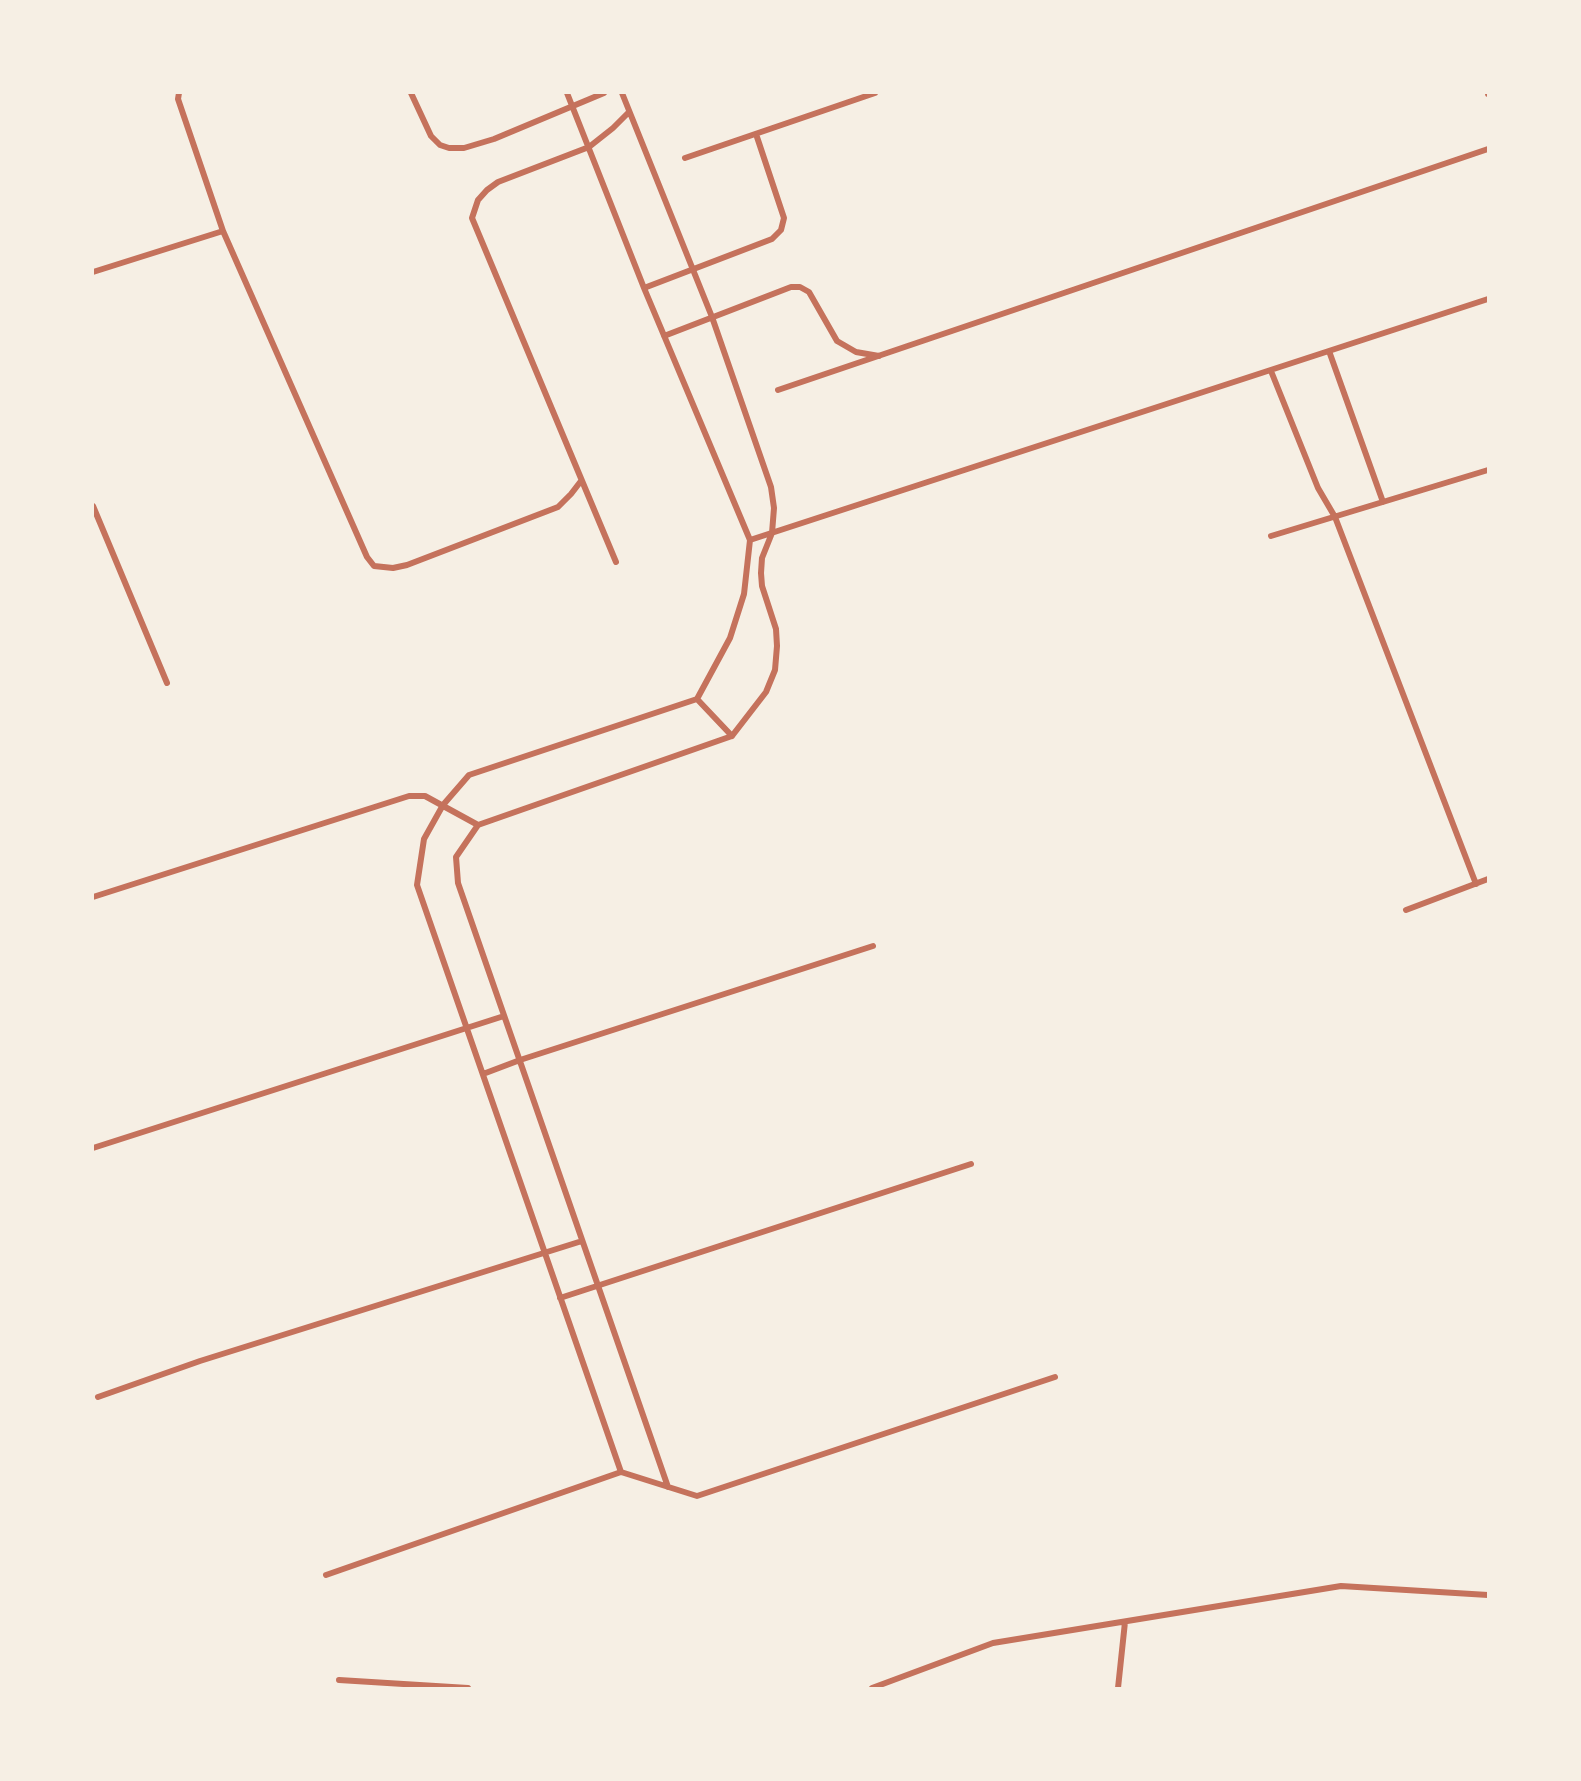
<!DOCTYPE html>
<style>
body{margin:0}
#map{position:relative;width:1581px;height:1781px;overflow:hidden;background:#f6efe4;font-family:"PT Sans Narrow",sans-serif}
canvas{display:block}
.frame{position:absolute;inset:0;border:94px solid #f6efe4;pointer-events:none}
</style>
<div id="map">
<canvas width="1581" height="1781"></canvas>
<div class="frame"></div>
</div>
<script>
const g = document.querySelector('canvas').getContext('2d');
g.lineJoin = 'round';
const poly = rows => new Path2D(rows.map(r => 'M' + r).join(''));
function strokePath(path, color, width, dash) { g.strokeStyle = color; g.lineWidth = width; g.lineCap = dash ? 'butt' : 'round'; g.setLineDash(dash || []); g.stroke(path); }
strokePath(poly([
 [179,93,178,99,223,231,367,557,374,566,393,568,407,565,558,507,571,494,581,481],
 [411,93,431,136,440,145,449,148,464,148,494,139,604,93],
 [567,93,644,288,750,540,744,594,730,638,697,699,469,775,443,805,424,839,417,885,621,1472],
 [622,93,712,317,771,487,774,508,772,533,762,558,761,573,762,586,776,629,777,646,775,670,766,692,732,736,478,825,456,857,458,883,668,1487],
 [1488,93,1488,94],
 [685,158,875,93],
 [93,272,223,231],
 [644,288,772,239,781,230,784,218,756,134],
 [664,336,791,287,800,287,809,292,837,341,856,352,879,356],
 [1329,351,1383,502],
 [1271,371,1318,488,1335,517,1476,884],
 [778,390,1488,149],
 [93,506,167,683],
 [1271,536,1488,470],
 [750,540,1488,299],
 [616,562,472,218,478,200,487,190,498,182,589,147,613,128,629,112],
 [697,699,732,736],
 [93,897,409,796,425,796,478,825],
 [1406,910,1488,879],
 [483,1074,520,1060,873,946],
 [93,1148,504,1016],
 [560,1298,971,1164],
 [98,1397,200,1361,582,1241],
 [326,1575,621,1472,697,1496,1055,1377],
 [339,1680,468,1688],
 [872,1688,993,1643,1341,1586,1488,1595],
 [1118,1688,1125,1622]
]), '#c5725c', 6);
</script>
